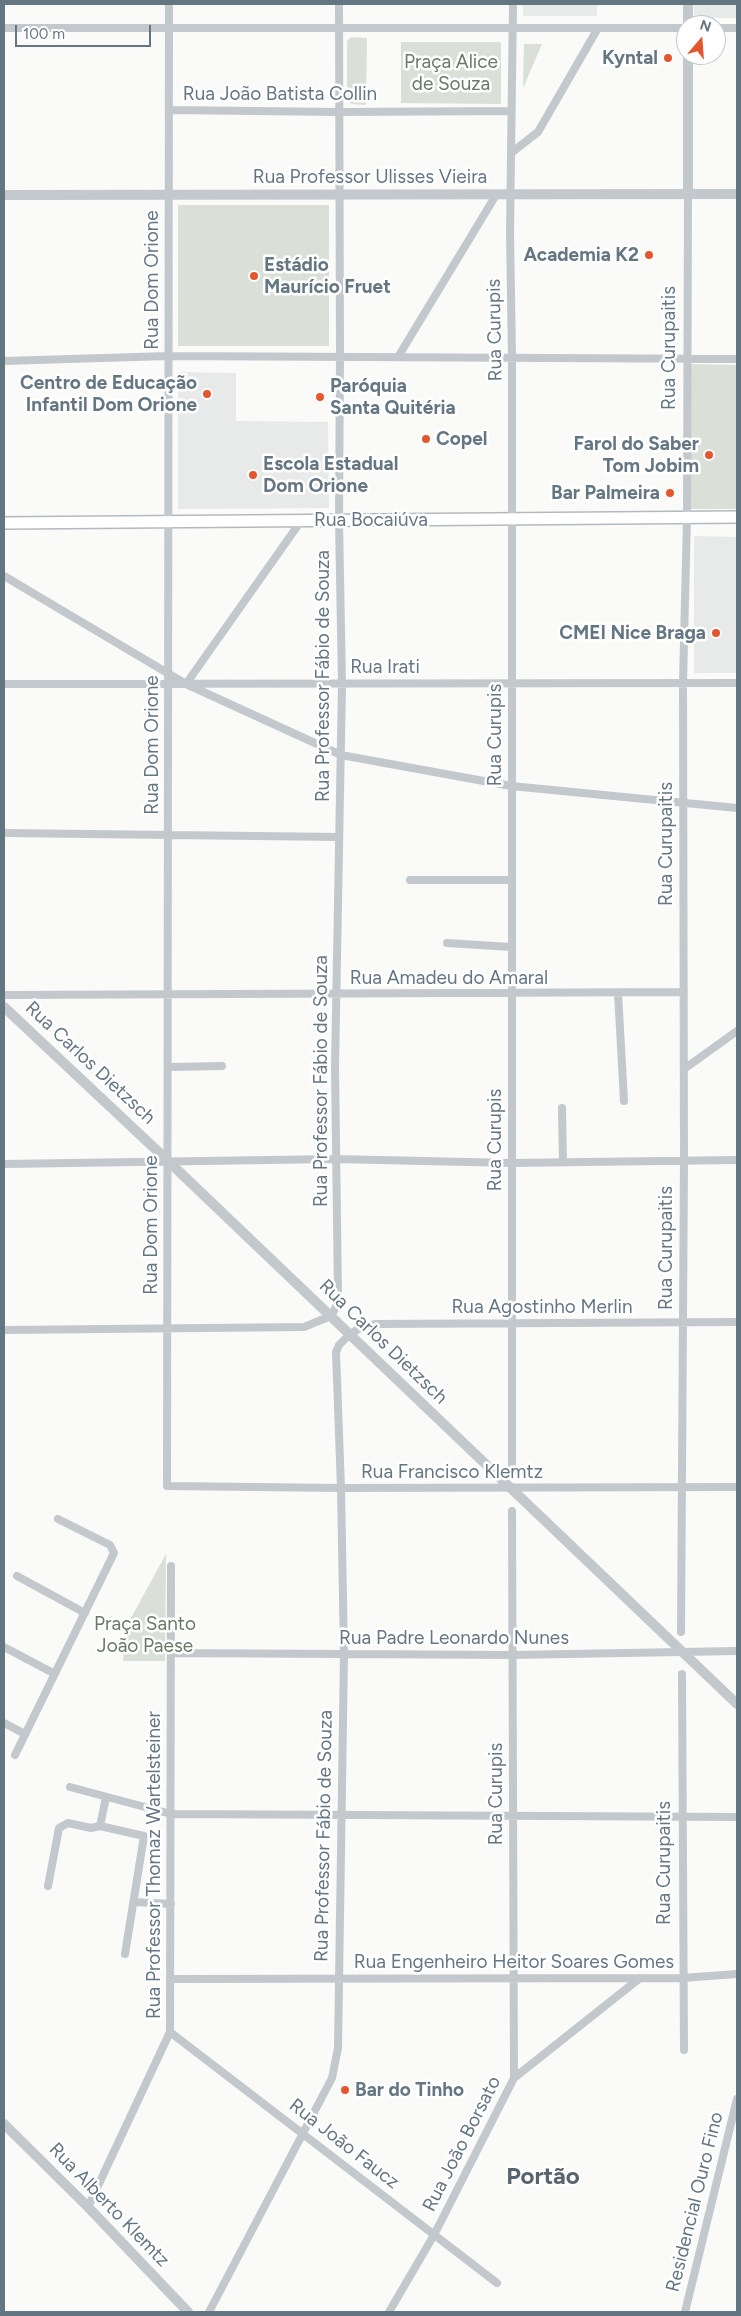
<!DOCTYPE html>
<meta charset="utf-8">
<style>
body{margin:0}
#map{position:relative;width:741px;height:2316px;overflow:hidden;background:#fafaf8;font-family:Figtree,sans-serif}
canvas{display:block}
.frame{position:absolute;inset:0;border:5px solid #657683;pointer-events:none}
.north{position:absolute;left:676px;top:15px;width:50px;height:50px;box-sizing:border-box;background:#fff;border:1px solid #c1c8cd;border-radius:50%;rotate:18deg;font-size:14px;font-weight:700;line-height:20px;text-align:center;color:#657683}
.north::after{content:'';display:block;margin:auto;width:18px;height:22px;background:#e4572e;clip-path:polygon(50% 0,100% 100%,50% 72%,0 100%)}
.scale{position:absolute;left:15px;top:25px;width:136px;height:22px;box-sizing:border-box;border:2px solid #657683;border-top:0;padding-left:6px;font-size:15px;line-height:18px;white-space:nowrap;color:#657683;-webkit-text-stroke:4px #fff;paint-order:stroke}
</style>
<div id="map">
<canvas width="741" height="2316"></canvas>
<div class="frame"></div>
<div class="north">N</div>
<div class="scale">100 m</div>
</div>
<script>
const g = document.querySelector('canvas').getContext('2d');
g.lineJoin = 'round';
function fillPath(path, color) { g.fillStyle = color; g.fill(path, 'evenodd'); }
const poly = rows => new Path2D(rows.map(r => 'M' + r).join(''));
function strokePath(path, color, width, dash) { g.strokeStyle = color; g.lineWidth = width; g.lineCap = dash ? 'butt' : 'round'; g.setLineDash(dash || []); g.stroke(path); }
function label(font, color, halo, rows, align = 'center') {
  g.font = font + ' Figtree,sans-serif'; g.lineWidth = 5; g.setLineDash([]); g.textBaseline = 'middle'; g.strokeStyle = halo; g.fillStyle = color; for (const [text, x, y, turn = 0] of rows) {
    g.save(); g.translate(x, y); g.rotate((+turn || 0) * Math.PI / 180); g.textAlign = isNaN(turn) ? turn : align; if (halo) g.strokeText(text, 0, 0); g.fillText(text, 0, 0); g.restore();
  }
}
fillPath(poly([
 [523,4,597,4,597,16,523,16],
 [694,4,737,4,737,18,694,18],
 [178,372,236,373,236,421,328,422,329,508,178,509],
 [694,536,737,537,737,673,694,673]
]), '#e8e9e9');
fillPath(poly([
 [351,37,367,38,366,105,351,104,347,100,347,41],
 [401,42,501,42,501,104,401,103],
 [524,44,542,44,523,88,524,45],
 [178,205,329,205,329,346,178,346],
 [691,364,737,365,737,509,690,509],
 [166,1554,165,1661,123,1661,126,1627]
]), '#dadfd7');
const secondary = poly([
 [4,523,737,517]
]);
strokePath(secondary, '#b3babf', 14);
strokePath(poly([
 [169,4,167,1486,341,1488,737,1487],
 [4,28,686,28],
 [716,28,737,28],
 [169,110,338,112,511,111],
 [511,153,538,132,598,28],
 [398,357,496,195],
 [4,361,169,356,737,359],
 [4,576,186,684,341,755,511,786,737,808],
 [4,684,737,683],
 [186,684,301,521],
 [4,833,339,837],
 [410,880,511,880],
 [447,943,511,947],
 [618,993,624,1101],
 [4,995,684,992],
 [169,1067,222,1066],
 [684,1069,737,1031],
 [562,1108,563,1162],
 [4,1164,335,1159,511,1163,737,1160],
 [4,1330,304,1327,331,1316,336,1307,338,1295,335,1067,342,684,339,520,340,356,339,4],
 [512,1467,512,358,510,232,513,4],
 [512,1511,514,2078],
 [17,1576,85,1613],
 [681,1632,684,1161,683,683,687,518,688,194],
 [4,1647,55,1674],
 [171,1653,513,1655,737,1651],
 [682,1674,684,2050],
 [4,1723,25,1734],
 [15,1755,114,1553,110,1545,58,1519],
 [70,1787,171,1814,737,1817],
 [100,1826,144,1836,125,1954],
 [48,1886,59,1828,68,1823,91,1828,100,1826,106,1797],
 [134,1902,171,1904],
 [170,1979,682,1978,737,1974],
 [170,2032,497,2283],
 [88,2207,170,2032,171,1566],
 [209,2312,332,2078,338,2048,344,1655,341,1488,336,1352,339,1345,350,1334,362,1327,376,1324,737,1322],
 [389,2312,434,2235,514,2078,640,1978],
 [685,2312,737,2099]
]), '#c3c8cc', 8);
strokePath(poly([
 [688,25,688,4],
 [688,194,688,55],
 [4,195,737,194],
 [4,1007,167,1160,737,1704],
 [4,2124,88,2207,188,2312]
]), '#c3c8cc', 10);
strokePath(secondary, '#fff', 11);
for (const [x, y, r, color] of [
 [668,58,5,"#e4572e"],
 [649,255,5,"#e4572e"],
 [254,276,5,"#e4572e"],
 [207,394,5,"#e4572e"],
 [320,397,5,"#e4572e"],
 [426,439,5,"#e4572e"],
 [709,455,5,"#e4572e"],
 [253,475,5,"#e4572e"],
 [670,493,5,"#e4572e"],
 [716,633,5,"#e4572e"],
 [345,2090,5,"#e4572e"]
]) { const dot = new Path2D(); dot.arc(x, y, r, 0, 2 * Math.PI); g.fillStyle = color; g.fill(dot); strokePath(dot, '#fff', 2); }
label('bold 19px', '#657683', '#fff', [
 ["Kyntal",658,58],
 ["Academia K2",639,255],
 ["Estádio",264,265,"left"],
 ["Maurício Fruet",264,287,"left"],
 ["Centro de Educação",197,383],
 ["Infantil Dom Orione",197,405],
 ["Paróquia",330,386,"left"],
 ["Santa Quitéria",330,408,"left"],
 ["Copel",436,439,"left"],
 ["Farol do Saber",699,444],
 ["Tom Jobim",699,466],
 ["Escola Estadual",263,464,"left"],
 ["Dom Orione",263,486,"left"],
 ["Bar Palmeira",660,493],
 ["CMEI Nice Braga",706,633],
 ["Bar do Tinho",355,2090,"left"]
], 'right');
label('19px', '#687a64', '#fff', [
 ["Praça Alice",451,62],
 ["de Souza",451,84],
 ["Praça Santo",145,1624],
 ["João Paese",145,1646]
]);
label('19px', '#657683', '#fff', [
 ["Rua João Batista Collin",280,94],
 ["Rua Professor Ulisses Vieira",370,177],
 ["Rua Dom Orione",152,280,-90],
 ["Rua Curupis",495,330,-91],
 ["Rua Curupaitis",669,348,-90],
 ["Rua Bocaiúva",371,520],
 ["Rua Irati",385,667],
 ["Rua Professor Fábio de Souza",323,676,-90],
 ["Rua Curupis",495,735,-90],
 ["Rua Dom Orione",152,745,-90],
 ["Rua Curupaitis",666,844,-90],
 ["Rua Amadeu do Amaral",449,978],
 ["Rua Carlos Dietzsch",90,1063,43],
 ["Rua Professor Fábio de Souza",321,1081,-90],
 ["Rua Curupis",495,1140,-90],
 ["Rua Dom Orione",151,1225,-90],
 ["Rua Curupaitis",666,1248,-90],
 ["Rua Agostinho Merlin",542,1307],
 ["Rua Carlos Dietzsch",383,1342,44],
 ["Rua Francisco Klemtz",452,1472],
 ["Rua Padre Leonardo Nunes",454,1638],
 ["Rua Curupis",496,1794,-90],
 ["Rua Professor Fábio de Souza",324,1836,-89],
 ["Rua Curupaitis",664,1863,-90],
 ["Rua Professor Thomaz Wartelsteiner",154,1865,-90],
 ["Rua Engenheiro Heitor Soares Gomes",514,1962],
 ["Rua João Faucz",344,2144,38],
 ["Rua João Borsato",462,2144,-63],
 ["Residencial Ouro Fino",695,2202,-76],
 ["Rua Alberto Klemtz",109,2205,46]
]);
label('bold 24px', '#57646e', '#fff', [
 ["Portão",543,2177]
]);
</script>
